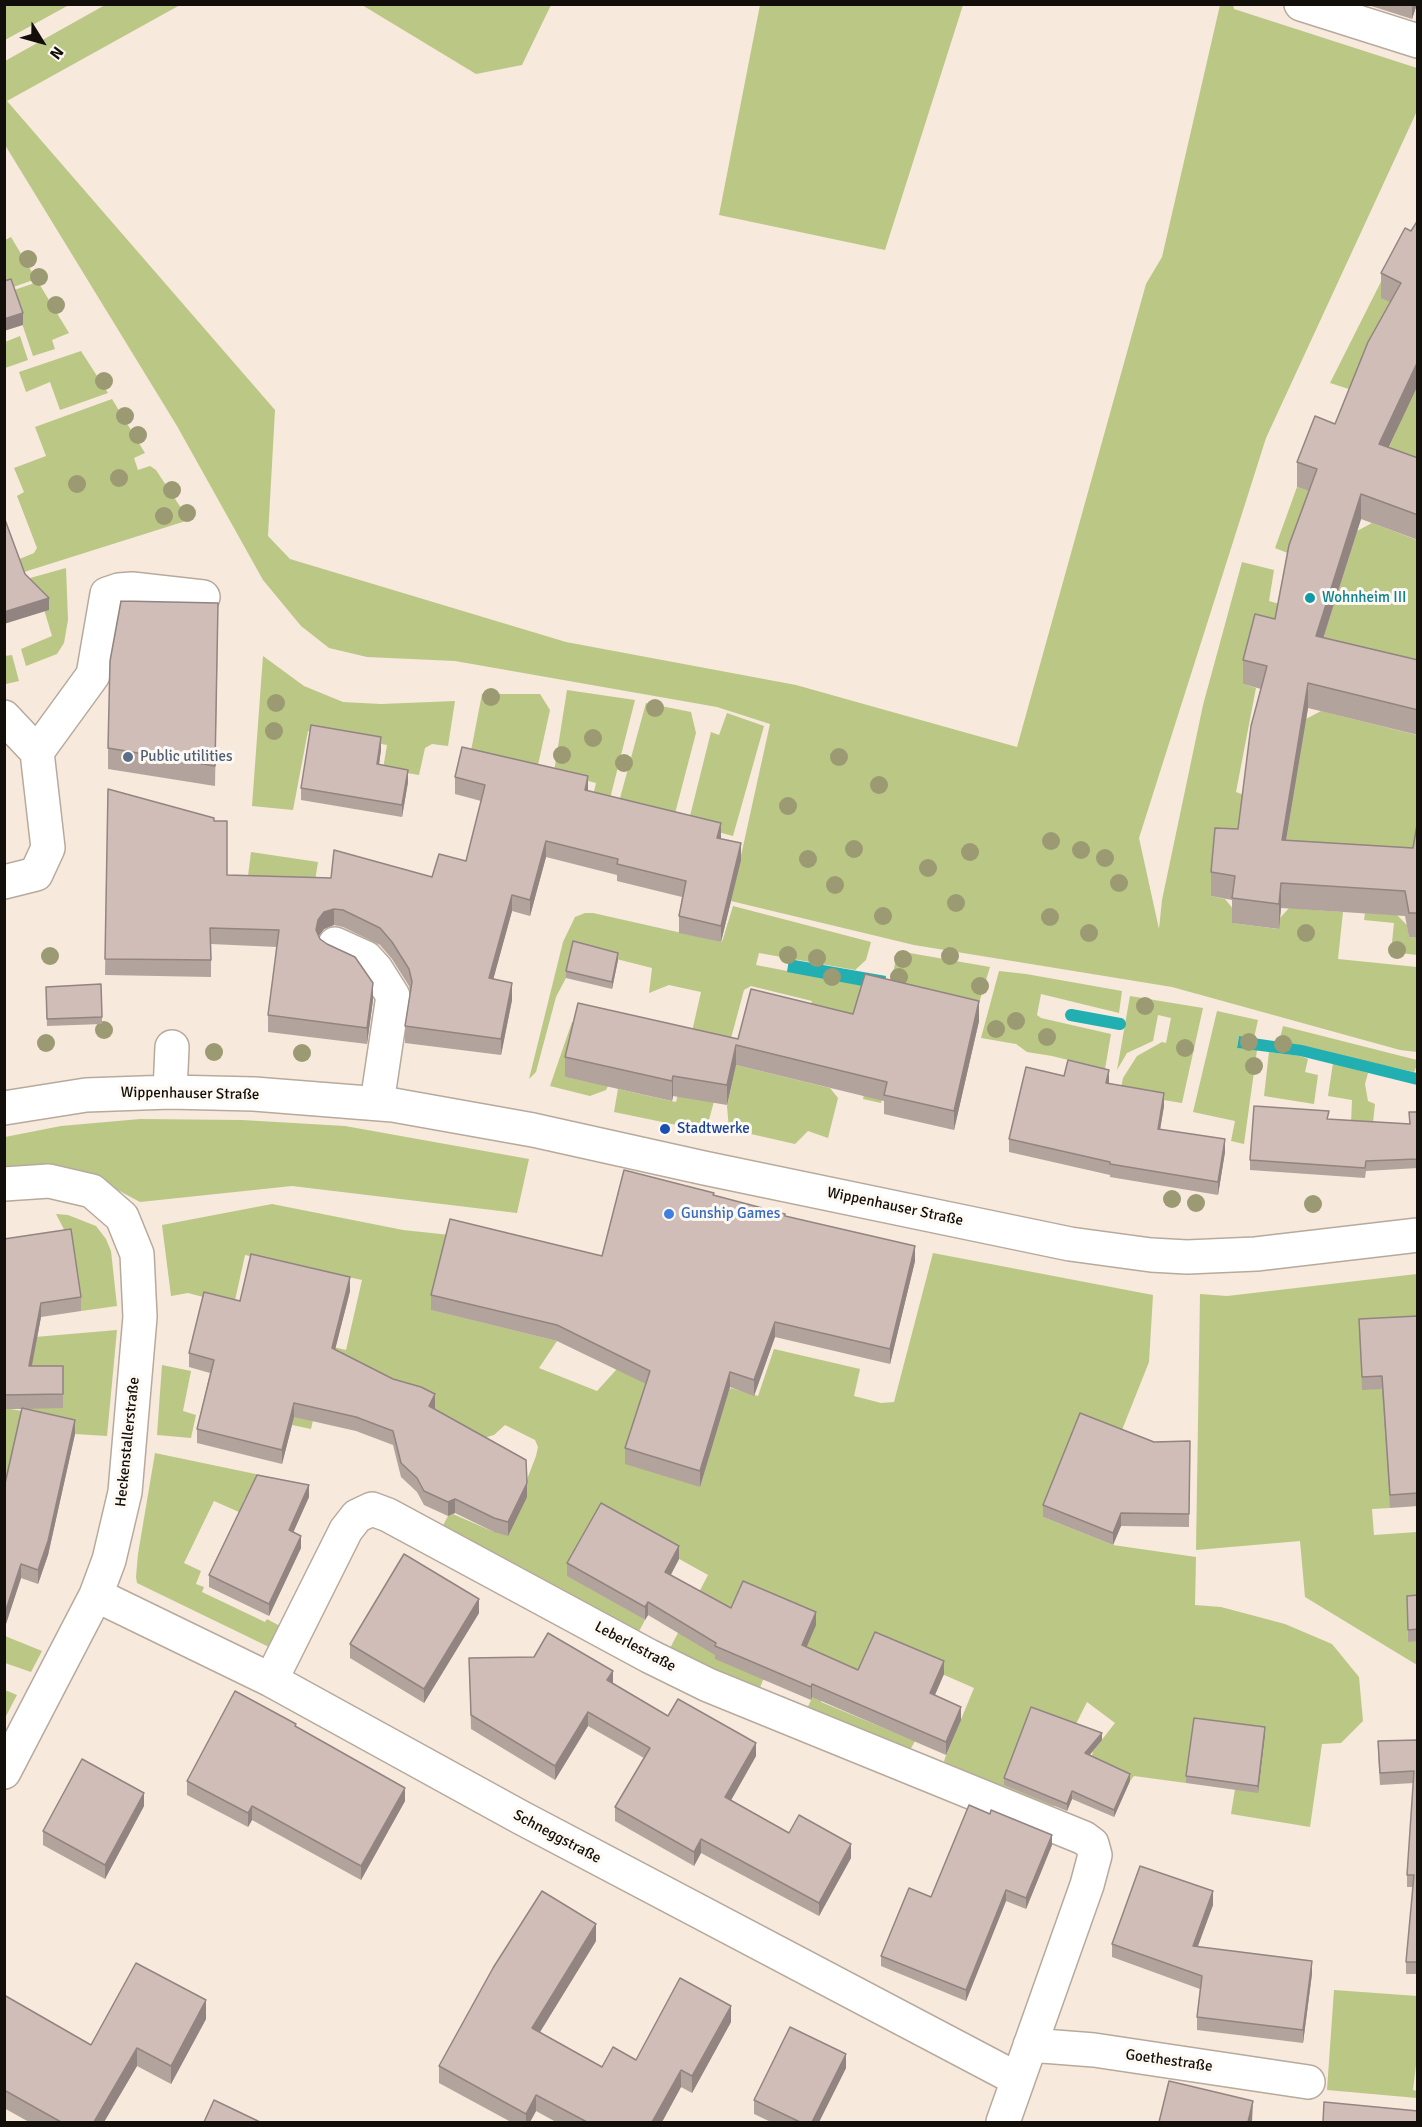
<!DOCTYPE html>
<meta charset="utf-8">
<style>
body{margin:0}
#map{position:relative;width:1422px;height:2127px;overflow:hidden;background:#f7e9dc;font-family:Signika,sans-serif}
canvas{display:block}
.frame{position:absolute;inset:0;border:6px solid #120e09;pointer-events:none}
.north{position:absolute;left:12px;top:12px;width:60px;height:60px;-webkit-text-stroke:4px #fdf8f2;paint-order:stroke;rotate:127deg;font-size:16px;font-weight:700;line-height:24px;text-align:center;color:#120e09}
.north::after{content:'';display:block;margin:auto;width:21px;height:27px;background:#120e09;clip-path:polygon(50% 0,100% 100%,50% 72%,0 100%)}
</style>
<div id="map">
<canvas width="1422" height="2127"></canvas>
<div class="frame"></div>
<div class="north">N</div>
</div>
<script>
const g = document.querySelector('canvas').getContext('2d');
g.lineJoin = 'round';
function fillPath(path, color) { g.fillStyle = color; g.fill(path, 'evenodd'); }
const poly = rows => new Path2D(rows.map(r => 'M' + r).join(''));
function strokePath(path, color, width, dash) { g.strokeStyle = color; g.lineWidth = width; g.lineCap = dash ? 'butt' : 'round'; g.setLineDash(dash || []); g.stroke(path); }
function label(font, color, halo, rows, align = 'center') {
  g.font = font + ' Signika,sans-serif'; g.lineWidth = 6; g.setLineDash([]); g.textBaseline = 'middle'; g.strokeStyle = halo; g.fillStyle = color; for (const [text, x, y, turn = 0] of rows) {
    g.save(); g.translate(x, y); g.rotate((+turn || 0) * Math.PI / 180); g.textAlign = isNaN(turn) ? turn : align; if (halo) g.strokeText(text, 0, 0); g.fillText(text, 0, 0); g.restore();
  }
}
fillPath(poly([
 [5,4,69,4,69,5,5,40],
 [105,5,180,5,7,101,275,410,268,536,290,559,566,642,796,685,1017,747,1146,284,1162,257,1220,5,1233,5,1234,9,1417,68,1417,111,1266,438,1139,838,1159,929,1162,900,1203,705,1242,562,1274,570,1269,601,1283,605,1243,684,1256,688,1236,792,1244,795,1239,843,1211,896,1225,899,1234,910,1233,923,1278,929,1280,918,1289,908,1343,912,1338,959,1417,967,1417,1052,1400,1050,1172,987,914,945,731,901,770,724,717,707,455,661,367,657,329,648,301,626,263,580,177,426,5,145,5,61],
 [362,5,551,5,522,65,476,74],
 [760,5,963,5,885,250,719,215],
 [11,237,36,279,5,290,5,240],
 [1399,246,1392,303,1358,392,1330,383],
 [38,282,69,333,52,340,55,349,33,356,11,291],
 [20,336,28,360,5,368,5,342],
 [81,351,108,393,60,410,50,382,26,392,19,372],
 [1417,385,1417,483,1386,454],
 [112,399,145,453,134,458,138,470,150,466,156,470,189,520,5,578,5,565,34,553,37,548,17,496,24,492,14,468,46,456,35,427],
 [1297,487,1310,491,1290,554,1275,548],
 [1372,523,1417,540,1417,685,1321,646,1357,531],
 [66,568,68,620,64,643,57,654,26,666,21,649,52,636,40,596,5,585],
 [12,655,19,681,6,684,5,656],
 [263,656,304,686,343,702,381,704,455,701,448,746,432,744,425,748,419,775,383,769,387,745,308,731,293,810,252,806],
 [567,690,635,700,603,826,587,821,596,783,554,772],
 [482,694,540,694,550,710,536,774,470,756],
 [646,703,691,712,696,733,673,821,614,820],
 [1321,711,1417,735,1417,845,1415,862,1285,846,1306,719],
 [727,713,764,726,733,836,688,824,711,732,719,735],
 [251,852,318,862,299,983,274,980,276,947,246,892],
 [733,906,871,942,866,960,855,970,759,953,756,965,865,986,856,1022,808,1015,812,1001,751,986,744,990,706,1131,614,1112,618,1089,676,1102,701,992,669,985,649,993,652,968,573,948,566,978,556,997,536,1072,529,1079,563,942,575,917,585,913,593,913,722,942],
 [1365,913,1397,915,1407,925,1409,937,1417,938,1417,955,1391,952,1394,923,1364,920],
 [898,951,990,967,979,1003,961,999,904,997,881,1103,863,1099],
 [999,971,1026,974,1122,991,1119,1013,1041,994,1037,1015,1041,1018,1111,1034,1105,1069,1052,1056,1027,1052,1016,1044,981,1038],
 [1130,996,1203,1008,1182,1103,1120,1093,1123,1078,1137,1056,1162,1042,1166,1043,1171,1018,1158,1015,1153,1041,1127,1053,1117,1070],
 [1217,1011,1258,1020,1254,1038,1239,1036,1238,1041,1237,1048,1257,1050,1244,1144,1231,1141,1235,1121,1193,1112],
 [572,1022,578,1023,565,1077,608,1086,606,1090,590,1096,550,1086],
 [1283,1026,1417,1060,1417,1065,1414,1072,1279,1042],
 [1269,1052,1300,1056,1308,1059,1305,1072,1318,1075,1314,1104,1264,1096],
 [1333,1063,1368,1073,1365,1084,1368,1101,1375,1104,1373,1123,1351,1124,1352,1100,1328,1096],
 [736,1065,830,1088,838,1098,828,1138,808,1131,795,1144,729,1129,727,1106],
 [140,1119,242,1120,345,1126,529,1159,517,1213,292,1186,140,1202,116,1189,69,1172,5,1171,5,1137,61,1126],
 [272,1204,403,1230,450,1235,432,1310,557,1341,539,1368,597,1391,616,1370,632,1338,700,1487,729,1390,731,1388,758,1396,774,1349,860,1369,854,1396,881,1403,894,1402,933,1253,1153,1295,1149,1362,1118,1440,1043,1517,1113,1545,1196,1557,1195,1605,1221,1607,1285,1624,1332,1644,1359,1677,1363,1721,1341,1743,1322,1744,1310,1827,1231,1814,1235,1789,1194,1726,1186,1783,1134,1776,1130,1781,1105,1770,1089,1806,1082,1803,1093,1751,1115,1723,1087,1702,1073,1730,1060,1793,1053,1808,942,1768,945,1758,974,1688,876,1645,862,1674,837,1665,821,1702,915,1741,908,1754,807,1709,825,1669,763,1680,758,1693,667,1654,708,1575,602,1516,568,1576,645,1620,636,1637,441,1529,448,1516,453,1514,494,1532,526,1482,536,1456,538,1447,535,1440,505,1425,494,1435,484,1438,325,1370,311,1429,292,1425,303,1370,231,1323,346,1350,362,1280,245,1255,234,1305,188,1293,171,1296,162,1225],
 [56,1214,68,1215,96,1226,106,1239,111,1251,117,1306,81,1311,71,1243],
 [1417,1274,1417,1329,1398,1388,1390,1508,1372,1509,1374,1535,1417,1532,1417,1607,1407,1608,1408,1641,1417,1641,1417,1665,1305,1597,1300,1541,1196,1550,1200,1294,1227,1296],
 [117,1330,107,1436,75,1434,5,1502,5,1408,22,1411,35,1337],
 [162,1365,191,1371,183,1411,196,1415,191,1438,157,1435],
 [155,1453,289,1481,259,1504,245,1498,239,1512,214,1501,184,1563,201,1571,196,1584,204,1587,202,1592,265,1622,267,1619,280,1626,269,1647,137,1583,136,1577,138,1554],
 [5,1636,42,1651,31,1672,5,1663],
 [5,1690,17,1695,5,1718],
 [1334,1990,1417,1996,1418,2049,1413,2090,1417,2091,1417,2098,1327,2090]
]), '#bbc785');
fillPath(poly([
 [789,959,886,976,884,990,787,972],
 [1239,1036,1302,1045,1417,1073,1417,1085,1300,1056,1237,1048]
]), '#22afb2');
strokePath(poly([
 [1071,1015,1120,1024]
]), '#22afb2', 12);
const minor = poly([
 [1301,4,1418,41],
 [4,717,37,752,48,848,36,874,4,882],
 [37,752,93,675,107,594,119,590,132,589,203,597],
 [335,944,366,958,376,969,393,996,377,1103],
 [170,1092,172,1047],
 [4,1108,86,1095,170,1092,254,1094,393,1105,533,1130,704,1168,1070,1244,1151,1255,1187,1257,1256,1254,1418,1235],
 [4,1184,49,1181,92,1191,122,1217,137,1254,140,1317,125,1492,109,1560,96,1595,4,1772],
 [96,1595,271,1680,520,1817,1017,2079],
 [271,1680,346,1530,357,1516,372,1509,388,1515,649,1656,708,1685,1084,1838,1092,1844,1095,1855,1087,1885,1003,2122],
 [1030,2045,1094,2050,1308,2082]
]);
strokePath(minor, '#b7aa9d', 36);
strokePath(minor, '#fff', 33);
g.fillStyle = '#9c9a73';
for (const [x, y] of [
 [28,259],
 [39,277],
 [56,305],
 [104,381],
 [125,416],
 [138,435],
 [119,478],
 [77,484],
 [172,490],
 [187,513],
 [164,516],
 [491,697],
 [276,703],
 [655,708],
 [274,731],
 [593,738],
 [562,755],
 [839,757],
 [624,763],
 [879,785],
 [788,806],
 [1051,841],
 [854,849],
 [1081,850],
 [970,852],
 [1105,858],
 [808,859],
 [928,868],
 [1119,883],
 [835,885],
 [956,903],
 [883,916],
 [1050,917],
 [1089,933],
 [1306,933],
 [1397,950],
 [788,955],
 [50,956],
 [950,956],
 [817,958],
 [903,959],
 [832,977],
 [899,977],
 [980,986],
 [1145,1006],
 [1016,1021],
 [996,1029],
 [104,1030],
 [1047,1037],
 [1249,1042],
 [46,1043],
 [1283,1044],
 [1185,1048],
 [214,1052],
 [302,1053],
 [1254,1066],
 [1172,1199],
 [1196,1203],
 [1313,1204]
]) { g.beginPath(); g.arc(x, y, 9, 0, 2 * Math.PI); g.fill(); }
fillPath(poly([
 [1365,4,1417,4,1412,19],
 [1405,228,1389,447,1418,458,1418,540,1361,519,1324,637,1418,660,1418,735,1308,708,1286,840,1413,848,1418,819,1418,938,1409,937,1405,916,1281,908,1279,929,1232,923,1232,900,1211,896,1211,872,1238,829,1261,689,1243,684,1243,660,1275,619,1309,491,1297,487,1297,462,1335,424,1390,302,1381,298,1381,273],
 [218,623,215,786,108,769,108,748],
 [381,750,379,765,408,782,402,817,301,800,301,788],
 [455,777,588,791,721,839,741,860,721,942,679,933,679,916,682,897,617,881,617,875,546,857,530,916,512,911,493,979,512,1000,501,1055,405,1043,405,1026,410,992,409,986,392,959,380,945,343,927,334,925,324,929,319,935,320,939,373,1000,367,1044,268,1032,268,1015,277,947,211,944,211,977,105,975,108,789,214,821,227,875,331,878,432,877,466,861,481,801,455,794],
 [618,960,612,989,566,978,566,971],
 [46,987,102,1017,102,1024,47,1026],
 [853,1014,979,1021,954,1130,884,1114,884,1101,736,1065,727,1105,673,1096,672,1101,565,1077,565,1057,738,1039],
 [1064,1076,1109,1084,1164,1106,1160,1129,1225,1152,1218,1195,1110,1177,1110,1175,1009,1152,1009,1139],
 [1418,1112,1418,1168,1366,1171,1365,1178,1250,1170,1250,1160,1329,1119,1409,1124],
 [714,1195,785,1216,915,1261,890,1364,775,1337,754,1396,730,1387,700,1487,625,1464,625,1448,646,1384,557,1341,431,1310,431,1295,602,1256],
 [4,1239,81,1297,81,1311,41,1317,32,1366,63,1366,63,1408,24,1409,75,1434,48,1555,38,1584,21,1578,4,1630,4,1488,22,1409,4,1409],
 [350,1291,335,1349,435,1408,434,1409,527,1497,508,1536,494,1532,455,1513,448,1516,424,1505,417,1492,401,1477,393,1445,356,1431,294,1417,282,1464,197,1443,197,1429,210,1373,189,1367,189,1353,240,1301],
 [1418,1316,1418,1506,1390,1508,1382,1389,1362,1390,1359,1319],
 [1190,1441,1189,1527,1121,1526,1113,1545,1043,1517,1043,1505,1154,1442],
 [309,1497,293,1532,301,1548,269,1616,209,1587,209,1575],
 [679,1559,671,1575,731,1608,816,1625,806,1647,858,1670,944,1674,935,1695,961,1720,946,1755,812,1697,811,1700,715,1659,715,1655,648,1615,645,1620,567,1576,567,1563],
 [1418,1595,1418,1641,1408,1642,1407,1596],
 [479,1613,424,1703,350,1658,350,1644],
 [469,1658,613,1683,668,1716,756,1756,731,1800,789,1833,851,1858,819,1916,701,1853,694,1866,615,1821,615,1807,644,1758,588,1726,555,1780,471,1729],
 [296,1727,405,1801,361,1880,252,1820,248,1827,187,1795,187,1781],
 [1265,1734,1258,1793,1186,1783,1186,1776],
 [1102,1740,1090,1755,1130,1781,1114,1817,1072,1799,1067,1811,1004,1785,1004,1778],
 [1418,1740,1418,1974,1406,1974,1406,1962,1413,1887,1407,1887,1407,1875,1414,1783,1380,1785,1378,1753,1378,1741],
 [144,1806,105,1879,43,1845,43,1831],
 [1052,1845,1026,1909,1006,1901,966,2001,881,1966,881,1956,931,1897],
 [1213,1905,1197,1947,1312,1974,1303,2043,1197,2030,1197,2017,1200,1989,1112,1957,1112,1944],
 [596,1941,540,2032,602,2067,636,2060,731,2022,692,2093,681,2087,662,2122,556,2122,536,2111,530,2122,511,2122,439,2083,439,2066],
 [4,1995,91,2045,206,2019,171,2084,137,2066,104,2122,29,2122,4,2108],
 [846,2068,819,2122,771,2122,754,2114,754,2100]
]), '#b3a39d');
fillPath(poly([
 [1412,4,1417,4,1412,19],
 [23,313,23,325,4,331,4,319],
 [1418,361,1418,385,1379,468,1379,444],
 [1361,494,1361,519,1316,660,1316,636],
 [49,598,49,610,4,624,4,612],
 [1308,683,1308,708,1282,864,1282,840],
 [381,737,381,750,377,777,377,764],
 [408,770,408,782,402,817,402,805],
 [588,776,588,793,585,790],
 [721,823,721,840,717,838],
 [546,841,546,857,530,916,530,900],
 [741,843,741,860,721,942,721,926],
 [1281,883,1281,908,1279,929,1279,904],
 [512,895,512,911,489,995,489,978],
 [334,909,334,925,324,929,318,937,316,930,318,920,324,912],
 [618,953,618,960,612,989,612,982],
 [373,983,373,1000,367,1044,367,1028],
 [512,983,512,1000,501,1055,501,1039],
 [979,1001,979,1021,954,1130,954,1111],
 [736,1045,736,1065,727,1105,727,1085],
 [1109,1070,1109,1083,1106,1096,1106,1083],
 [673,1076,673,1096,672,1101,672,1081],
 [1164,1093,1164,1106,1158,1142,1158,1129],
 [1225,1139,1225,1152,1218,1195,1218,1182],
 [915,1246,915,1261,890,1364,890,1349],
 [350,1277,350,1291,332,1362,332,1348],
 [41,1303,41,1317,29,1380,29,1366],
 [775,1322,775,1337,754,1396,754,1380],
 [730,1372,730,1387,700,1487,700,1471],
 [435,1394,435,1408,429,1421,429,1406],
 [294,1403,294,1417,282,1464,282,1450],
 [75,1420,75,1434,48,1555,38,1584,38,1570],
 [527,1483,527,1497,508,1536,508,1522],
 [309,1485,309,1497,289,1542,289,1530],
 [455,1499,455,1513,448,1516,448,1502],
 [1121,1513,1121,1526,1113,1545,1113,1533],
 [301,1536,301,1548,269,1616,269,1604],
 [679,1546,679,1559,665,1585,665,1572],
 [21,1564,21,1578,4,1630,4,1616],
 [479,1599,479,1613,424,1703,424,1689],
 [648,1602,648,1615,645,1620,645,1607],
 [816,1612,816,1625,802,1658,802,1645],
 [944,1661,944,1674,930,1706,930,1693],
 [613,1671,613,1685,607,1680],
 [812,1684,812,1697,811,1700,811,1687],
 [961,1707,961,1720,946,1755,946,1742],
 [588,1712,588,1726,555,1780,555,1766],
 [1265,1727,1265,1734,1258,1793,1258,1786],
 [1102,1733,1102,1740,1085,1760,1085,1753],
 [756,1743,756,1756,725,1811,725,1797],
 [1130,1774,1130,1781,1114,1817,1114,1810],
 [405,1788,405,1801,361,1880,361,1866],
 [1072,1791,1072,1799,1067,1811,1067,1804],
 [144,1793,144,1806,105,1879,105,1865],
 [252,1806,252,1820,248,1827,248,1813],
 [1052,1835,1052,1845,1026,1909,1026,1898],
 [701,1839,701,1853,694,1866,694,1852],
 [851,1844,851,1858,819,1916,819,1903],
 [1006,1890,1006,1901,966,2001,966,1990],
 [1213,1891,1213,1905,1193,1960,1193,1946],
 [596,1924,596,1941,532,2045,532,2028],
 [1312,1961,1312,1974,1303,2043,1303,2030],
 [206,2000,206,2019,171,2084,171,2066],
 [731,2006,731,2022,692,2093,692,2076],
 [137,2048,137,2066,104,2122,94,2122],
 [846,2054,846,2068,819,2122,812,2122],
 [681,2070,681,2087,662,2122,652,2122],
 [536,2095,536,2111,530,2122,526,2122,526,2114],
 [1253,2101,1252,2122,1248,2122]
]), '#928480');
const building = poly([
 [1418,220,1418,361,1379,444,1418,458,1418,515,1361,494,1316,636,1418,660,1418,710,1308,683,1282,840,1413,848,1418,819,1418,913,1409,913,1405,891,1281,883,1279,904,1232,898,1235,876,1211,872,1215,828,1238,829,1251,726,1267,666,1243,660,1255,614,1275,619,1289,545,1317,469,1297,462,1315,416,1335,424,1368,342,1401,283,1381,273,1405,228,1411,231,1418,220],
 [11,279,23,313,4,319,4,281,11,279],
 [4,517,25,574,49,598,4,612,4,517],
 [121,601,218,603,215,766,108,748,110,661,121,601],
 [311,725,381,737,377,764,408,770,402,805,301,788,311,725],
 [462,747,588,776,585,790,721,823,717,838,741,843,721,926,679,916,686,881,617,864,618,859,546,841,530,900,512,895,489,978,512,983,501,1039,405,1026,412,982,409,969,392,942,380,928,343,910,334,909,324,912,318,920,316,930,320,939,327,944,355,957,373,983,367,1028,268,1015,279,930,210,928,211,960,105,959,108,789,214,818,214,821,227,821,227,875,331,878,334,850,432,877,439,854,466,861,485,785,455,777,462,747],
 [573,941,618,953,612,982,566,971,573,941],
 [865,974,979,1001,954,1111,884,1095,887,1082,736,1045,727,1085,673,1076,672,1081,565,1057,578,1003,738,1039,751,989,853,1014,865,974],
 [101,984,102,1017,47,1019,46,987,101,984],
 [1068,1060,1109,1070,1106,1083,1164,1093,1158,1129,1225,1139,1218,1182,1110,1164,1110,1162,1009,1139,1026,1067,1064,1076,1068,1060],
 [1254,1106,1329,1111,1327,1119,1410,1124,1409,1112,1418,1112,1418,1159,1366,1161,1365,1168,1250,1160,1254,1106],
 [624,1170,714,1193,713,1195,785,1214,785,1216,915,1246,890,1349,775,1322,754,1380,730,1372,700,1471,625,1448,650,1371,557,1325,431,1295,450,1219,602,1256,624,1170],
 [71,1229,81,1297,41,1303,29,1366,63,1366,63,1394,4,1395,4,1239,71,1229],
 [251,1254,350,1277,332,1348,393,1379,421,1387,435,1394,429,1406,526,1460,527,1483,508,1522,494,1518,455,1499,448,1502,424,1491,417,1478,401,1463,393,1431,356,1417,294,1403,282,1450,197,1429,214,1360,189,1353,204,1292,240,1301,251,1254],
 [1418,1316,1418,1493,1390,1495,1382,1376,1362,1377,1359,1319,1418,1316],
 [22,1408,75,1420,48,1541,38,1570,21,1564,4,1616,4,1488,22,1408],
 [1080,1413,1154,1442,1190,1441,1189,1514,1121,1513,1113,1533,1043,1505,1080,1413],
 [257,1475,309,1485,289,1530,301,1536,269,1604,209,1575,257,1475],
 [601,1503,679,1546,665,1572,731,1608,743,1581,816,1612,802,1645,858,1670,875,1632,944,1661,930,1693,961,1707,946,1742,812,1684,811,1687,715,1646,716,1643,648,1602,645,1607,567,1563,601,1503],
 [404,1554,479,1599,424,1689,350,1644,404,1554],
 [1418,1595,1418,1629,1408,1630,1407,1596,1418,1595],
 [548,1633,613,1671,607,1680,668,1716,678,1699,756,1743,725,1797,789,1833,799,1815,851,1844,819,1903,701,1839,694,1852,615,1807,650,1748,588,1712,555,1766,471,1715,469,1658,534,1657,548,1633],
 [235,1691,296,1724,295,1726,405,1788,361,1866,252,1806,248,1813,187,1781,235,1691],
 [1031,1707,1102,1733,1085,1753,1130,1774,1114,1810,1072,1791,1067,1804,1004,1778,1031,1707],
 [1194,1718,1265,1727,1258,1786,1186,1776,1194,1718],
 [1418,1740,1418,1962,1406,1962,1414,1875,1407,1875,1414,1771,1380,1773,1378,1741,1418,1740],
 [82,1759,144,1793,105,1865,43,1831,82,1759],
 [969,1805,990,1814,991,1810,1052,1835,1026,1898,1006,1890,966,1990,881,1956,909,1888,931,1897,969,1805],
 [1140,1866,1213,1891,1193,1946,1312,1961,1303,2030,1197,2017,1202,1976,1112,1944,1140,1866],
 [542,1891,596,1924,532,2028,602,2067,613,2047,636,2060,680,1978,731,2006,692,2076,681,2070,652,2122,587,2122,536,2095,526,2114,439,2066,493,1968,542,1891],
 [136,1963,206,2000,171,2066,137,2048,94,2122,61,2122,4,2090,4,1995,91,2045,136,1963],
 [790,2027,846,2054,812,2122,800,2122,754,2100,790,2027],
 [1169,2081,1253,2101,1248,2122,1159,2122,1169,2081],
 [214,2100,260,2122,204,2122,214,2100],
 [1324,2102,1418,2111,1418,2122,1323,2122,1324,2102]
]);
fillPath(building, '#d0bdb7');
strokePath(building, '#928480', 1.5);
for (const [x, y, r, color] of [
 [1310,598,6,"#0f9aa8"],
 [128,757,6,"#5c6f8a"],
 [665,1129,6,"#1a4fb4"],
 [669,1214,6,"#3f7fe0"]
]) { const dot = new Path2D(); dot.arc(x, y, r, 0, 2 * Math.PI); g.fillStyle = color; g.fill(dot); strokePath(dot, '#fdf8f2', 2); }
label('15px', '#0d838f', '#fdf8f2', [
 ["Wohnheim III",1322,598]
], 'left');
label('15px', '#4e5e75', '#fdf8f2', [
 ["Public utilities",140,757]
], 'left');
label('15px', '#120e09', '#fdf8f2', [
 ["Wippenhauser Straße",190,1094,1],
 ["Wippenhauser Straße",895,1207,12],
 ["Heckenstallerstraße",128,1442,-84],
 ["Leberlestraße",635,1647,28],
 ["Schneggstraße",557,1837,28],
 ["Goethestraße",1169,2061,8]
]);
label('15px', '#164399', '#fdf8f2', [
 ["Stadtwerke",677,1129]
], 'left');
label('15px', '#366cbe', '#fdf8f2', [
 ["Gunship Games",681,1214]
], 'left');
</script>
